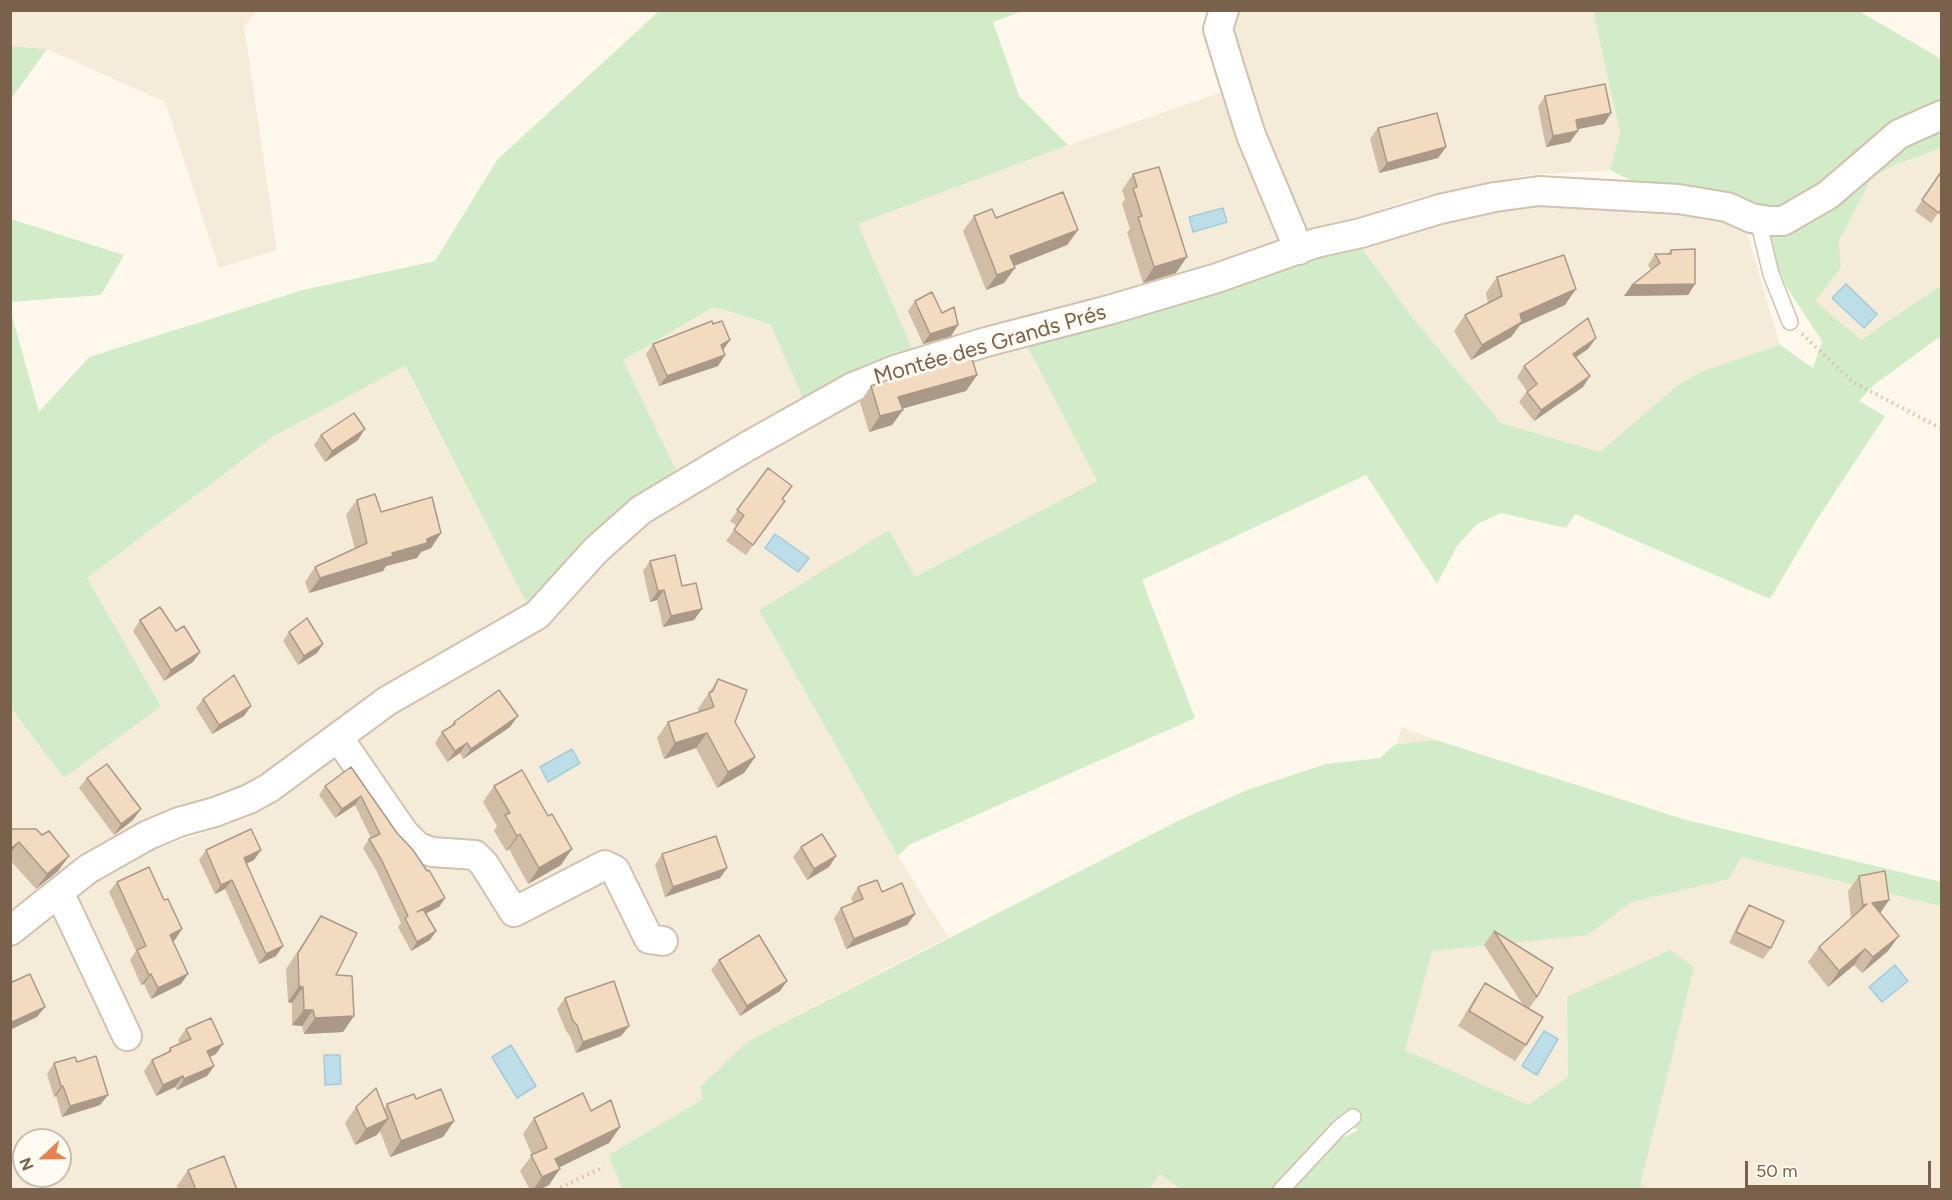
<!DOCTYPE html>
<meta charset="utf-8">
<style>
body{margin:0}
#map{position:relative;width:1952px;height:1200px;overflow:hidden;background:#fdf8eb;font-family:Figtree,sans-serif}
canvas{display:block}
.frame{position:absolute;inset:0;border:12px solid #7a614c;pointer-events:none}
.north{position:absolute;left:12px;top:1128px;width:60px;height:60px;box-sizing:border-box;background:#fffbf2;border:2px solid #cabdb0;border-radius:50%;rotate:248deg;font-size:16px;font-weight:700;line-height:24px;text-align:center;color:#7a614c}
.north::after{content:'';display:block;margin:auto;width:21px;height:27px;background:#e9814e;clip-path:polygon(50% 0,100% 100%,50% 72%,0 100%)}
.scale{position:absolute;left:1745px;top:1161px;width:186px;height:27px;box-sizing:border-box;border:3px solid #7a614c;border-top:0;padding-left:8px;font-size:18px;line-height:21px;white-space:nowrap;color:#7a614c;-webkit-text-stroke:4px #fffbf2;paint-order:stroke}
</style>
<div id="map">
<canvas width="1952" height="1200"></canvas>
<div class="frame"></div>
<div class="north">N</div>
<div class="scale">50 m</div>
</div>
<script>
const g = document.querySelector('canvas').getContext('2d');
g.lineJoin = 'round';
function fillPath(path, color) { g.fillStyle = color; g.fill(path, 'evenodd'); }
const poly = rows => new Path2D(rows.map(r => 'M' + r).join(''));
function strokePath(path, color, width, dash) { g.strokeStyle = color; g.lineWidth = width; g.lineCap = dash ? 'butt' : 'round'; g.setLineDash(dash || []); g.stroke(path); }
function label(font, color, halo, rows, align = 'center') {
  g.font = font + ' Figtree,sans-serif'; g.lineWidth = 6; g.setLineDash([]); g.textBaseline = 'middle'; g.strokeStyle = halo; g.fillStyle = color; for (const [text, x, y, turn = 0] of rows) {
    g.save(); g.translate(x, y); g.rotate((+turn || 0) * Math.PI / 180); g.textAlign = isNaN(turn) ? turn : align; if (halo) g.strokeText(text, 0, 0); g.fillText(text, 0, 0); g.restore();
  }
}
fillPath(poly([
 [10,11,257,11,244,26,277,250,219,268,165,102,47,49,11,46],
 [1232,11,1593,11,1620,133,1610,170,1528,175,1412,199,1271,248,915,355,858,224,1068,145,1248,83,1228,31],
 [1941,148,1941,285,1861,340,1814,301,1841,268,1839,241,1872,177,1897,164],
 [1560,201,1693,212,1747,233,1780,345,1679,384,1600,452,1501,423,1412,317,1356,240,1434,220],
 [714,307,770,324,806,405,677,472,623,360],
 [1024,340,1097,481,915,577,889,531,759,610,898,856,948,937,748,1041,703,1099,610,1155,622,1189,11,1189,10,947,23,936,124,859,251,817,398,705,628,535,836,402],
 [24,1140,60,1140,60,1176,24,1176],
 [404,366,528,606,295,763,11,923,10,709,64,778,161,705,87,578,274,436],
 [1402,727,1663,827,1941,897,1941,1189,1571,1189,1289,1056],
 [1160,1174,1180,1189,1149,1190]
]), '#f5ebd9');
fillPath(poly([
 [659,11,1023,11,993,22,1019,96,1068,145,858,224,915,355,806,405,770,324,714,307,623,360,677,472,528,606,405,366,274,436,87,578,161,706,64,778,11,709,10,309,39,412,89,357,303,290,435,261,497,160],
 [1593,11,1859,11,1941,59,1941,148,1897,164,1872,177,1839,241,1841,268,1815,301,1861,340,1941,285,1941,336,1875,384,1859,401,1885,416,1816,521,1770,599,1575,514,1566,528,1501,513,1477,524,1457,546,1437,584,1366,475,1142,580,1195,718,909,845,898,856,759,610,889,530,915,577,1097,481,1024,340,1356,240,1412,317,1501,423,1600,452,1679,384,1703,371,1780,345,1813,368,1822,341,1786,286,1767,241,1693,212,1610,170,1620,133],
 [11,46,47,49,11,99,10,46],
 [11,219,124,255,101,295,11,302],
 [1436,740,1683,819,1941,882,1941,906,1741,857,1729,879,1631,902,1588,935,1432,951,1405,1050,1528,1105,1568,1077,1567,997,1670,950,1694,967,1640,1185,1649,1189,1288,1189,1339,1140,1358,1130,1338,1117,1271,1189,1180,1189,1160,1174,1149,1190,622,1189,609,1155,703,1099,700,1087,748,1041,1180,820,1247,790,1326,764,1380,758,1394,745]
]), '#d2ecc8');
const water = poly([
 [1223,208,1227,222,1193,232,1189,217,1223,208],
 [1846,284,1877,314,1864,328,1832,298,1846,284],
 [775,534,809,558,798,572,765,548,775,534],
 [572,749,580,763,548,782,540,767,572,749],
 [1895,965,1908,981,1882,1002,1869,987,1895,965],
 [1544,1031,1558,1039,1537,1075,1522,1066,1544,1031],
 [511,1045,536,1086,517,1098,492,1057,511,1045],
 [324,1055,340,1055,341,1084,325,1085,324,1055]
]);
fillPath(water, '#bddde8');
strokePath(water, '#a3ccda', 1.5);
const lane = poly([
 [1758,220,1771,274,1790,322],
 [1281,1190,1339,1128,1353,1117]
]);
const street = poly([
 [1224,10,1218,29,1232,75,1251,135,1299,250],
 [338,737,404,833,418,847,432,852,475,855,484,864,514,912,605,865,615,870,649,939,663,941],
 [59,892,127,1036],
 [10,931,88,869,148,835,179,822,215,812,249,799,269,788,387,701,537,615,596,550,641,510,748,446,853,387,895,370,986,342,1109,310,1217,278,1316,243,1361,233,1440,209,1495,197,1539,191,1678,199,1727,207,1751,218,1769,221,1783,221,1828,195,1899,134,1942,115]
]);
strokePath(lane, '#d1c1af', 18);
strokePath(street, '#d1c1af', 32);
strokePath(poly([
 [1802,334,1853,382,1942,429],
 [555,1190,604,1167]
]), '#d9bea3', 4, [1.5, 4.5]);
strokePath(lane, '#fff', 15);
strokePath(street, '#fff', 28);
fillPath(poly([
 [1545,96,1611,113,1604,124,1577,129,1570,142,1546,147,1538,107],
 [1378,128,1446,147,1438,158,1379,173,1370,139],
 [1941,172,1941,209,1931,223,1915,211],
 [1133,174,1176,273,1143,283,1127,232,1130,229,1122,204,1125,199,1122,190],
 [974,216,996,218,1078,230,1067,245,1014,266,1004,283,986,290,963,231],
 [1671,250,1695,284,1688,295,1624,296,1632,285,1651,270,1648,265,1655,254,1667,254],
 [1497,277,1565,305,1520,325,1511,337,1471,360,1454,331,1465,315,1488,303,1486,293],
 [915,301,942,313,958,325,951,336,923,344,908,311],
 [713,324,730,340,723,350,725,355,718,366,659,386,646,354,653,344],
 [1596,338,1588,349,1576,357,1590,376,1583,387,1534,421,1519,402,1527,391,1517,377,1524,366],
 [977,375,966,391,902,408,903,410,892,425,869,432,860,402,871,386],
 [321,435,358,440,325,462,314,445],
 [768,468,783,499,785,501,746,555,726,541,737,526,730,521],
 [357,500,381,512,441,533,431,548,421,552,417,558,386,566,383,571,309,593,305,582,315,567,355,549,346,515],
 [650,561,682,586,694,620,663,627,657,600,650,602,643,571],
 [140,620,176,631,200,652,193,662,164,681,133,631],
 [289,632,323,644,317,653,298,665,283,641],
 [718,679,735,722,755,757,744,773,717,788,696,748,664,759,657,738,668,722,699,712,698,709],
 [203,699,244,716,212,734,196,708],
 [454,722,510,727,463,759,460,753,447,762,435,743,442,732,450,727],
 [351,767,397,833,427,871,445,898,439,907,426,913,436,931,430,940,411,951,398,927,401,923,376,870,363,848,369,839,371,838,355,805,335,818,319,795,325,786],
 [87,778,133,820,114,835,79,788],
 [494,786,561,865,528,884,509,849,506,851,494,831,497,826,483,802],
 [10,829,42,835,69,856,58,871,36,889,10,860],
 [801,847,836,856,829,867,807,880,793,857],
 [206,850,254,860,247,863,276,956,259,964,225,889,215,894,199,860],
 [662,854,727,868,720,878,665,897,655,865],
 [1859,876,1889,900,1880,913,1888,951,1862,973,1854,965,1828,987,1808,962,1819,947,1851,918,1848,891],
 [117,882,175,940,173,941,181,984,151,999,144,984,141,985,130,960,136,951,109,892],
 [858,887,882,892,915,914,907,925,846,949,834,918,841,908,853,903,851,898],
 [1749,905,1771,948,1763,959,1729,943,1742,915],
 [321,916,336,975,343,1032,304,1034,302,1026,292,1025,292,1003,288,1002,286,969],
 [1494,931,1537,997,1529,1009,1526,1045,1515,1061,1458,1026,1474,999,1485,983,1523,1005,1484,945],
 [719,960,787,981,780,991,740,1016,711,970],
 [565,998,629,1026,621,1036,576,1053,570,1036,566,1031,557,1009],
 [186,1029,216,1054,210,1057,214,1066,207,1076,177,1090,175,1087,156,1096,144,1071,152,1060,167,1053,170,1048,180,1043,178,1040],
 [77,1062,108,1095,100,1105,62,1117,56,1096,54,1097,47,1074,54,1063],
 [416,1099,454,1121,443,1137,390,1157,380,1131,377,1135,355,1145,345,1123,356,1107,384,1109,387,1104],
 [534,1118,620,1127,609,1143,559,1167,549,1185,539,1190,530,1190,520,1171,532,1155,523,1134],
 [188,1170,237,1190,178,1190,177,1186]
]), '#d1bca6');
fillPath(poly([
 [1611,113,1604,124,1568,131,1576,120],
 [1578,131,1570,142,1546,147,1553,136],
 [1446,147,1438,158,1379,173,1387,163],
 [1078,230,1067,245,999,272,1010,256],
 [1187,257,1176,273,1143,283,1154,267],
 [1015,268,1004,283,986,290,997,275],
 [1695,284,1688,295,1624,296,1632,285],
 [1576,289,1565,305,1520,325,1511,337,1471,360,1482,345,1520,314],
 [958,325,951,336,923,344,930,334],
 [1596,338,1588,349,1566,364,1573,354],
 [730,340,723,350,721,345],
 [725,355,718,366,659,386,667,376],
 [977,375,966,391,887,413,898,397],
 [1590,376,1583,387,1534,421,1541,410],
 [903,410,892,425,869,432,880,416],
 [365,429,358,440,325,462,332,451],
 [441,533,431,548,421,552,417,558,386,566,383,571,309,593,320,578,392,553],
 [664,590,657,600,650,602,658,591],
 [702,609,694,620,663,627,671,616],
 [323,644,317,653,298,665,304,656],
 [200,652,193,662,164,681,171,670],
 [251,706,244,716,212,734,219,725],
 [518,716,510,727,463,759,471,749],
 [707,733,696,748,664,759,675,743],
 [467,743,460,753,447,762,455,751],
 [755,757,744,773,717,788,728,772],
 [361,796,355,805,335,818,342,809],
 [141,809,133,820,114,835,121,824],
 [520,834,509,849,506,851,517,836],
 [19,842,10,854,10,849],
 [572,849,561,865,528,884,539,868],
 [261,850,254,860,238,868,244,858],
 [69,856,58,871,36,889,47,874],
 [836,856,829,867,807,880,814,869],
 [727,868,720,878,665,897,673,887],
 [232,880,225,889,215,894,221,885],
 [445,898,439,907,411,921,417,912],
 [1889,900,1878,916,1872,903],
 [1867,904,1852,920,1863,905],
 [915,914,907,925,846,949,854,939],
 [182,929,175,940,163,945,170,935],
 [436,931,430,940,411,951,417,942],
 [1899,936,1888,951,1862,973,1873,957],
 [283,946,276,956,259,964,266,954],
 [1865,949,1854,965,1828,987,1839,971],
 [151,974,144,984,141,985,149,975],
 [188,974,181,984,151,999,158,988],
 [787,981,780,991,740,1016,747,1006],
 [299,986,303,987,292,1003,288,1002],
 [45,1007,37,1017,10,1030,10,1023],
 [304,1010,313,1010,302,1026,292,1025],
 [354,1016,343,1032,304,1034,315,1018],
 [629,1026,621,1036,576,1053,583,1042],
 [223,1044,216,1054,200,1062,207,1051],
 [214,1066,207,1076,177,1090,184,1079],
 [183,1076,175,1087,156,1096,163,1085],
 [61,1086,63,1086,56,1096,54,1097],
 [108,1095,100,1105,62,1117,70,1106],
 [388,1119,377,1135,355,1145,366,1129],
 [454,1121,443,1137,390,1157,401,1141],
 [620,1127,609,1143,544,1175,555,1159],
 [560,1169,549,1185,539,1190,533,1190,542,1177]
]), '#aa9987');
const building = poly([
 [1605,84,1611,113,1576,120,1578,131,1553,136,1545,96,1605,84],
 [1437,113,1446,147,1387,163,1378,128,1437,113],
 [1159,167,1187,257,1154,267,1138,217,1142,216,1133,188,1137,187,1133,174,1159,167],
 [1941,172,1941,209,1939,213,1922,200,1941,172],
 [1063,192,1078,230,1010,256,1015,268,997,275,974,216,992,209,996,218,1063,192],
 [1695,249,1695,284,1632,285,1660,263,1655,254,1671,254,1671,250,1695,249],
 [1564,255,1576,289,1520,314,1522,322,1482,345,1465,315,1502,296,1497,277,1564,255],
 [932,292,942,313,954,307,958,325,930,334,915,301,932,292],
 [1588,318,1596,338,1573,354,1590,376,1541,410,1527,392,1537,384,1524,366,1588,318],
 [712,321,713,324,722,321,730,340,721,345,725,355,667,376,653,344,712,321],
 [970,352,977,375,898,397,903,410,880,416,871,386,912,370,970,352],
 [354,413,365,429,332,451,321,435,354,413],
 [768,468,792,486,782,499,785,501,753,545,734,530,744,515,737,510,768,468],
 [375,494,381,512,432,497,441,533,427,539,427,543,392,553,393,556,320,578,315,567,367,543,357,500,375,494],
 [675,555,682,586,696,583,702,609,671,616,664,590,658,591,650,561,675,555],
 [160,607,176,631,184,626,200,652,171,670,140,620,160,607],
 [307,618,323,644,304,656,289,632,307,618],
 [234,675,251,706,219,725,203,699,234,675],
 [718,679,747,690,735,722,755,757,728,772,707,733,675,743,668,722,714,707,709,693,713,691,718,679],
 [499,690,518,716,471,749,467,743,455,751,442,732,455,724,454,722,499,690],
 [107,764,141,809,121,824,87,778,107,764],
 [351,767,397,833,413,850,427,871,429,870,445,898,417,912,423,909,436,931,417,942,405,918,408,916,382,861,369,839,380,834,361,796,342,809,325,786,351,767],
 [522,770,548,816,552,814,572,849,539,868,520,834,517,836,505,815,510,813,494,786,522,770],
 [10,829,36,829,42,835,49,831,69,856,47,874,19,842,10,849,10,829],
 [251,829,261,850,244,858,283,946,266,954,232,880,221,885,206,850,251,829],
 [822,834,836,856,814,869,801,847,822,834],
 [716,836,727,868,673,887,662,854,716,836],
 [149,867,164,900,168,899,182,929,170,935,188,974,158,988,151,974,149,975,137,950,146,946,117,882,149,867],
 [1885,871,1889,900,1872,903,1899,936,1873,957,1865,949,1839,971,1819,947,1867,904,1863,905,1859,876,1885,871],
 [877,880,882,892,902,883,915,914,854,939,841,908,863,899,858,887,877,880],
 [1749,905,1784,921,1771,948,1736,932,1749,905],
 [321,916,357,933,336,975,352,976,354,1016,315,1018,313,1010,304,1010,303,987,299,986,298,953,321,916],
 [1494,931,1553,968,1537,997,1494,931],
 [759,935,787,981,747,1006,719,960,759,935],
 [30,974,45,1007,10,1023,10,983,30,974],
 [614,981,629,1026,583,1042,577,1025,573,1021,565,998,614,981],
 [1485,983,1543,1017,1526,1045,1469,1011,1485,983],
 [211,1018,223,1044,207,1051,214,1066,184,1079,183,1076,163,1085,152,1060,171,1051,170,1048,191,1039,186,1029,211,1018],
 [96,1056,108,1095,70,1106,63,1086,61,1086,54,1063,75,1057,77,1062,96,1056],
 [376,1088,388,1119,366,1129,356,1107,376,1088],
 [441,1089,454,1121,401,1141,387,1104,414,1094,416,1099,441,1089],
 [583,1093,591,1111,611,1100,620,1127,555,1159,560,1169,542,1177,531,1155,547,1148,534,1118,583,1093],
 [224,1156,237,1190,196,1190,188,1170,224,1156]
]);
fillPath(building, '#f3dbc1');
strokePath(building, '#aa9987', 1.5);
label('22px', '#7a614c', '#fffbf2', [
 ["Montée des Grands Prés",990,345,-16]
]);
</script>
